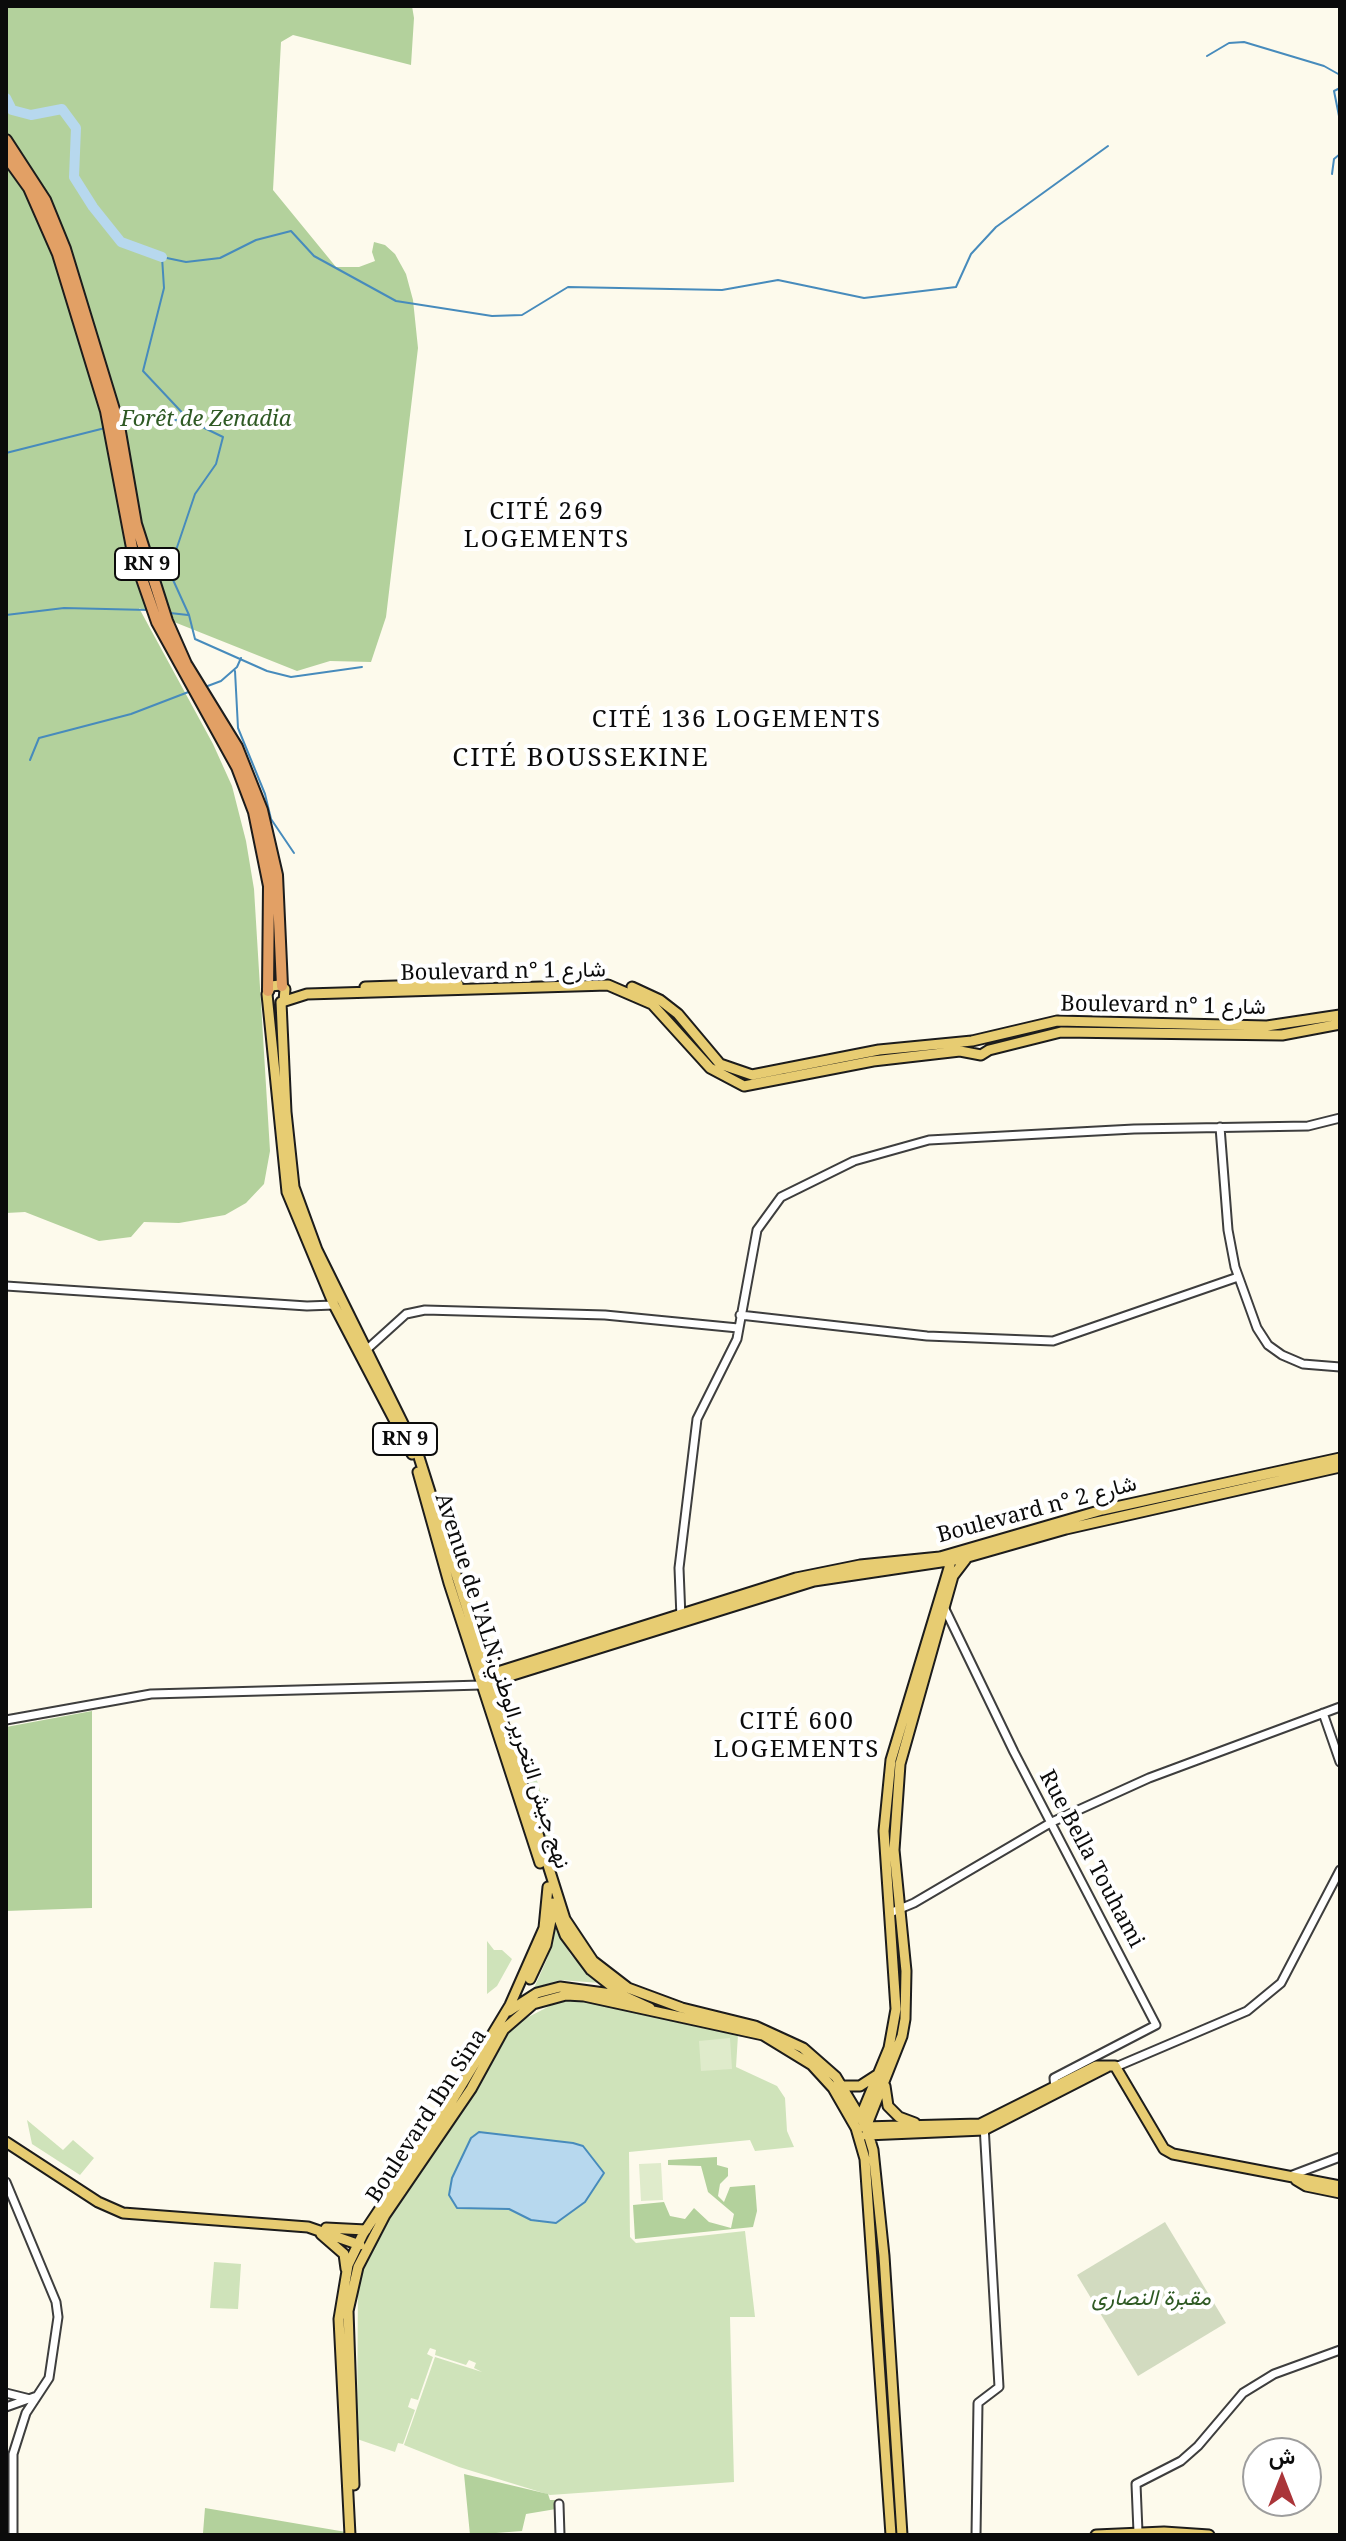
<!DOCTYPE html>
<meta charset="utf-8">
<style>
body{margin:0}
#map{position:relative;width:1346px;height:2541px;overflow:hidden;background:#fdfaec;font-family:"Noto Serif",Vazirmatn,serif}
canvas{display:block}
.frame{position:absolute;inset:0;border:8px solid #0b0b0b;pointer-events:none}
.north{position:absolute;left:1242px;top:2437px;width:80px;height:80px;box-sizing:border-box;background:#fff;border:2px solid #9d9d9d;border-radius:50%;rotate:0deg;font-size:22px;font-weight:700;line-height:32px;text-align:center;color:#0b0b0b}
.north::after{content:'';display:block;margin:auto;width:28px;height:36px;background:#aa3539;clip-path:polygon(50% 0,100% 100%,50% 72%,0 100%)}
</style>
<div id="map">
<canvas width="1346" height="2541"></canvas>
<div class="frame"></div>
<div class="north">ش</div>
</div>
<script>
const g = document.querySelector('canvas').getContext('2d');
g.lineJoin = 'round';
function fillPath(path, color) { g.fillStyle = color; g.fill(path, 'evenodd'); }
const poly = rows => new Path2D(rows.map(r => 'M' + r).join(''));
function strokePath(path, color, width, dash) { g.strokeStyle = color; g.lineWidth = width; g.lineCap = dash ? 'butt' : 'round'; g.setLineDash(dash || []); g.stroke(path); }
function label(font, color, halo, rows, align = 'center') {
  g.font = font + ' "Noto Serif",Vazirmatn,serif'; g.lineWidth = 8; g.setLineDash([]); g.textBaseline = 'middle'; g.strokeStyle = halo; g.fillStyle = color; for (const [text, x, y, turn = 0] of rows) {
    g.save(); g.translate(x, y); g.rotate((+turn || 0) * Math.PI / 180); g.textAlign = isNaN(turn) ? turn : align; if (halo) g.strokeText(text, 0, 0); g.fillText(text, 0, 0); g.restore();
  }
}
fillPath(poly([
 [529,1756,559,1849,551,1853,521,1759],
 [555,1928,571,1955,600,1983,560,1980,534,1988,547,1959],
 [487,1941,494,1950,502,1950,512,1959,497,1986,487,1994],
 [569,1996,738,2035,736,2067,777,2086,785,2098,787,2131,794,2147,755,2151,750,2140,629,2152,630,2237,636,2243,745,2231,755,2317,730,2317,734,2482,550,2495,459,2467,404,2445,435,2357,482,2372,474,2368,476,2363,469,2360,466,2365,435,2355,436,2350,430,2348,427,2354,433,2357,418,2400,411,2398,408,2407,415,2410,403,2444,398,2443,395,2452,357,2439,358,2279,391,2217,476,2092,511,2026],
 [27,2120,63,2150,73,2140,94,2158,80,2175,32,2144],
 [214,2262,241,2264,238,2309,210,2308]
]), '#cfe3ba');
fillPath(poly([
 [6,6,412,6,414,18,411,65,293,35,281,42,273,190,336,267,359,267,375,261,372,252,374,242,385,245,395,254,406,274,413,300,418,348,386,617,371,662,330,661,297,671,139,608,213,744,232,786,246,841,254,889,270,1151,264,1184,246,1203,225,1215,179,1223,144,1222,131,1237,99,1241,25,1212,6,1213],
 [92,1711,92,1908,6,1911,6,1727],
 [717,2157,717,2165,728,2168,728,2176,720,2184,718,2196,724,2202,730,2187,755,2185,757,2211,753,2227,635,2239,633,2205,664,2202,670,2216,685,2219,694,2208,709,2222,731,2228,734,2214,708,2192,701,2166,668,2165,668,2160],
 [464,2474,548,2494,550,2500,556,2500,556,2509,526,2514,522,2531,470,2535],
 [205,2508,346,2532,346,2535,192,2535,203,2533]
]), '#b3d19c');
fillPath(poly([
 [1165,2222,1226,2323,1138,2376,1077,2275]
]), '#d2dbc0');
fillPath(poly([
 [730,2038,732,2069,701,2071,699,2041],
 [661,2163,663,2200,641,2201,639,2164]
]), '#dfebcb');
const water = poly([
 [479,2132,573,2143,583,2146,604,2173,585,2202,556,2223,531,2220,509,2209,457,2208,449,2195,452,2178,471,2138,479,2132]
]);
fillPath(water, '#b7d8ee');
strokePath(water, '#478bbc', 2);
strokePath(poly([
 [1207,56,1229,43,1244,42,1324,66,1340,75],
 [1340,88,1334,91,1340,121],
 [1332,174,1334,159,1340,154],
 [122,421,130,417,190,421],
 [6,453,105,428],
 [170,613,188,615],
 [6,615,64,608,148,610],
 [362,667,291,677,267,671,195,639,189,615,169,571,195,494,216,464,223,437,190,421,143,371,164,288,162,257,186,262,220,258,256,240,291,231,314,256,396,301,492,316,522,315,568,287,722,290,778,280,864,298,956,287,971,254,996,227,1108,146],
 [235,671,238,728,265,794,271,819,294,853],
 [205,687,221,681,237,667,241,658],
 [30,760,39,738,131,714,191,691]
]), '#478bbc', 2);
strokePath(poly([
 [6,98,12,110,31,115,62,109,76,128,74,177,93,207,121,242,162,257]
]), '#b7d8ee', 10);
const minor = poly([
 [1220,1127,1228,1230,1235,1267,1257,1328,1268,1345,1282,1355,1303,1364,1340,1367],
 [6,1286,307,1306,334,1305],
 [740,1315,927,1336,1053,1341,1238,1277],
 [364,1352,406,1314,425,1310,605,1315,738,1328],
 [944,1607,1014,1752,1156,2025,1054,2078,1055,2089],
 [681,1618,679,1568,697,1419,737,1339,757,1230,781,1197,854,1161,929,1140,1134,1129,1308,1126,1340,1118],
 [1323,1713,1340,1762],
 [6,1720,151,1694,482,1685],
 [890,1913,914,1903,1052,1822,1149,1778,1340,1707],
 [1118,2066,1247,2011,1281,1983,1340,1870],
 [1290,2176,1340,2157],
 [6,2182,56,2302,58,2317,49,2378,26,2413,13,2454,13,2535],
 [6,2393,30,2399],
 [6,2407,37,2396],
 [559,2504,560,2535],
 [1138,2532,1136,2484,1181,2461,1198,2446,1243,2393,1274,2374,1340,2350],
 [976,2535,978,2403,999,2387,984,2125]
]);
const major = poly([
 [365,987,458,984],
 [632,987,660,1000,678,1014,720,1064,752,1075,879,1050,972,1041,1057,1021,1267,1026,1340,1015],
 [284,1001,285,989,280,985,271,986,267,994,287,1192,334,1305,412,1454],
 [285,1001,307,994,608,985,652,1004,710,1068,744,1086,873,1061,960,1051,981,1055,989,1050,1061,1032,1282,1035,1340,1024],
 [281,1002,286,1112,294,1187,317,1250,418,1454,565,1919,593,1961,628,1988,682,2008,755,2026,803,2048,836,2077,866,2127,873,2150,884,2256,902,2535],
 [418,1472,449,1583,540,1863],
 [485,1676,796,1578,860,1565,940,1557,1102,1510,1340,1458],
 [484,1684,814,1581,961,1559,1066,1529,1340,1467],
 [553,1903,565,1935,591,1970,624,1996,650,2008],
 [530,1979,546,1945,553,1910],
 [509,2011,537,1993,560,1987,619,1995],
 [503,2030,533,2004,566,1995,584,1996,763,2035,812,2065,833,2088,856,2128,865,2159,891,2535],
 [844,2086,860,2086,877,2075],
 [885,2086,888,2106,899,2117,915,2123],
 [860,2118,889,2048,896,2009,884,1831,891,1760,952,1558],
 [863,2127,980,2124,1096,2066,1115,2066,1164,2149,1173,2154,1340,2186],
 [866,2127,902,2036,905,2019,906,1971,894,1850,900,1764,953,1576,966,1559],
 [866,2135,984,2130,1107,2067],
 [6,2142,98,2202,123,2213,308,2227,360,2245],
 [1296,2180,1306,2186,1340,2193],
 [326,2228,366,2230],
 [321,2234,344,2254,346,2269],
 [354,2485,348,2311,358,2267,385,2215,471,2089,505,2027],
 [350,2535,339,2319,348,2265,363,2234,452,2101,510,2005,544,1928,548,1887],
 [1096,2535,1164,2532,1209,2535]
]);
const highway = poly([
 [6,140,45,200,65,249,119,426,136,524,167,621,186,664,237,747,262,810,277,875,282,986],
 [6,156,29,188,58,254,106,411,133,553,157,622,237,767,254,812,269,886,268,991]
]);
strokePath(minor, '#3e3e3e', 11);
strokePath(major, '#1c1c1c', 13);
strokePath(highway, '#1c1c1c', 14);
strokePath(minor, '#fff', 7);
strokePath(major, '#e7cc72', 9);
strokePath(highway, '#e2a065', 10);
strokePath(poly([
 [1118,2535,1192,2535]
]), '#aa3539', 2);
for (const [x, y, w] of [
 [147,564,64],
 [405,1439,64]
]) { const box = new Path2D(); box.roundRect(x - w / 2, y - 16, w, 32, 6); g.fillStyle = '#fff'; g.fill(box); strokePath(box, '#0b0b0b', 2); }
label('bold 20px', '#0b0b0b', null, [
 ["RN 9",147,564],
 ["RN 9",405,1439]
]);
label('italic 22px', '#2f5a24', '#fff', [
 ["Forêt de Zenadia",206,420],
 ["مقبرة النصارى",1151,2299]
]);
label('22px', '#0b0b0b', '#fff', [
 ["Boulevard n° شارع 1",503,972,-1],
 ["Boulevard n° شارع 1",1163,1006,1],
 ["Boulevard n° شارع 2",1037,1510,-15],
 ["Avenue de l'ALN;نهج جيش التحرير الوطني",502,1681,72],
 ["Rue Bella Touhami",1091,1859,62],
 ["Boulevard Ibn Sina",427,2116,-57]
]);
g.letterSpacing = '2px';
label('24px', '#0b0b0b', '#fff', [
 ["CITÉ 269",547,512],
 ["LOGEMENTS",547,540],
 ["CITÉ 136 LOGEMENTS",737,720],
 ["CITÉ 600",797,1722],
 ["LOGEMENTS",797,1750]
]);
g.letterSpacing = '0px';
g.letterSpacing = '2px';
label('26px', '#0b0b0b', '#fff', [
 ["CITÉ BOUSSEKINE",581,759]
]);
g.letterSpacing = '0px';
</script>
